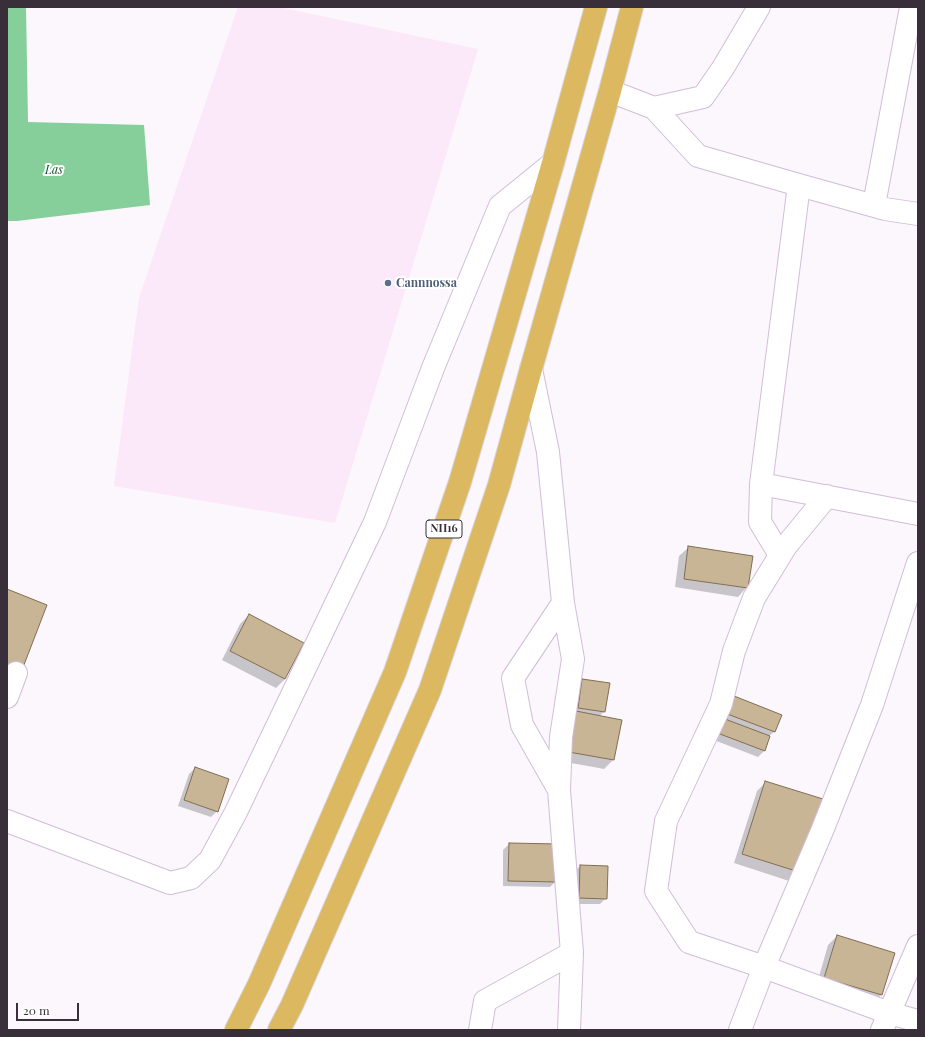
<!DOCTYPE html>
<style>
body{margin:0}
#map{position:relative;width:925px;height:1037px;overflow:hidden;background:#fbf7fd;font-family:"Playfair Display",serif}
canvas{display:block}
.frame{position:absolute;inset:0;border:8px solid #382f3b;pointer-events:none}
.scale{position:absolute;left:16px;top:1003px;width:63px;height:18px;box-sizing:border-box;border:2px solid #382f3b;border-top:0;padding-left:5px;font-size:12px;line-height:14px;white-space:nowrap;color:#382f3b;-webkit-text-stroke:3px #fff;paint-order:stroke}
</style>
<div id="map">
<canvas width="925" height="1037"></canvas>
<div class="frame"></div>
<div class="scale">20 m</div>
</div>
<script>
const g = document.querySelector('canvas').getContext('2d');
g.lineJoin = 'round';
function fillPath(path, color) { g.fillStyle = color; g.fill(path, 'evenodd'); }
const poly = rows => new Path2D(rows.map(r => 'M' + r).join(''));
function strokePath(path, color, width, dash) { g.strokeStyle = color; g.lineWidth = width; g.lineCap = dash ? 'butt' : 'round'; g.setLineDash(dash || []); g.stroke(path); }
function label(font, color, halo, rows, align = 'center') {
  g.font = font + ' "Playfair Display",serif'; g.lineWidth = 4; g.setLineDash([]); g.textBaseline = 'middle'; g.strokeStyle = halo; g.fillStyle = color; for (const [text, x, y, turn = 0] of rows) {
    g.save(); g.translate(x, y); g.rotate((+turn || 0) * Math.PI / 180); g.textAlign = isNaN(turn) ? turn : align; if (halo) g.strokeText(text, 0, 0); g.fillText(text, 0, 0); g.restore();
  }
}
fillPath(poly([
 [238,7,279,7,478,49,335,523,114,486,139,298]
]), '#fbe8f8');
fillPath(poly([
 [7,7,26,7,28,122,144,125,150,205,17,221,7,221]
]), '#86ce9a');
fillPath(poly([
 [689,547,747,587,738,597,675,587,679,556],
 [249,615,303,643,285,679,276,688,222,660,240,624],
 [582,680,604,712,599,716,621,720,613,760,604,769,555,760,576,686],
 [729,696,780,715,774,732,769,736,764,751,758,757,706,737],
 [195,768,217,811,211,817,178,806,189,774],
 [766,782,822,800,789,881,734,863,757,791],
 [509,844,556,881,550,887,503,886,503,850],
 [580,866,606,898,600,904,573,904,574,872],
 [837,936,893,954,881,995,872,1004,816,987,828,945]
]), '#0003');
const building = poly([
 [688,546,753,556,748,588,684,579,688,546],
 [7,589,47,605,22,670,7,664,7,589],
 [249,614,304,643,285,679,230,651,249,614],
 [582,679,610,683,605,712,578,708,582,679],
 [729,694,782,715,775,732,722,712,729,694],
 [571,710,622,720,614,760,563,751,571,710],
 [717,716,770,736,765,751,712,731,717,716],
 [195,767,229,779,218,812,184,800,195,767],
 [765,781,823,799,799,872,742,854,765,781],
 [509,843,558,844,557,882,508,881,509,843],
 [580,865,608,866,607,899,579,898,580,865],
 [837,935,895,953,882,995,824,978,837,935]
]);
fillPath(building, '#c8b596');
strokePath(building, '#806e52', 1);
const minor = poly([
 [610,91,654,108,698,156,799,185,761,484,918,514],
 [654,108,703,97,723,68,759,7],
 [799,185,885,209,918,214],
 [874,205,911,7],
 [531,369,548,452,563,603,573,659,561,737,559,790,572,953,569,1030],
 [761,484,760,522,780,555],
 [827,496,786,546,754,598,734,651,721,704,666,821,656,891,689,942,764,967,889,1013,918,1021],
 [7,697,16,673],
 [559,790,522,725,513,678,563,603],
 [7,821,170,883,191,878,210,860,235,814,375,522,433,368,500,206,553,163],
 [480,1030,485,1001,572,953],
 [740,1030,764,967,822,831,872,705,918,563],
 [882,1030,918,946]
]);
const trunk = poly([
 [236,1030,259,984,395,672,460,482,553,163,596,7],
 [279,1030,292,1005,430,690,499,485,531,369,610,91,632,7]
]);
strokePath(minor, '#d2bcd9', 24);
strokePath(trunk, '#d7d5d8', 24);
strokePath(minor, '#fff', 22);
strokePath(trunk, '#dcb860', 22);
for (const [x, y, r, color] of [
 [388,283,4,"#5c6f8a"]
]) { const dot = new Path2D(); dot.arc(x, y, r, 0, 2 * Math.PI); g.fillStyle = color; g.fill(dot); strokePath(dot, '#fff', 1.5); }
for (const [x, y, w] of [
 [444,529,36]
]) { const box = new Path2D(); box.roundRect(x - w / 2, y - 9, w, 18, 3); g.fillStyle = '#fff'; g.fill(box); strokePath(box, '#382f3b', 1); }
label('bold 11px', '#382f3b', null, [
 ["NH16",444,529]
]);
label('italic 12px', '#194e2c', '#fff', [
 ["Las",54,170]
]);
label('bold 12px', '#4e5e75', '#fff', [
 ["Cannnossa",396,283]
], 'left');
</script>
